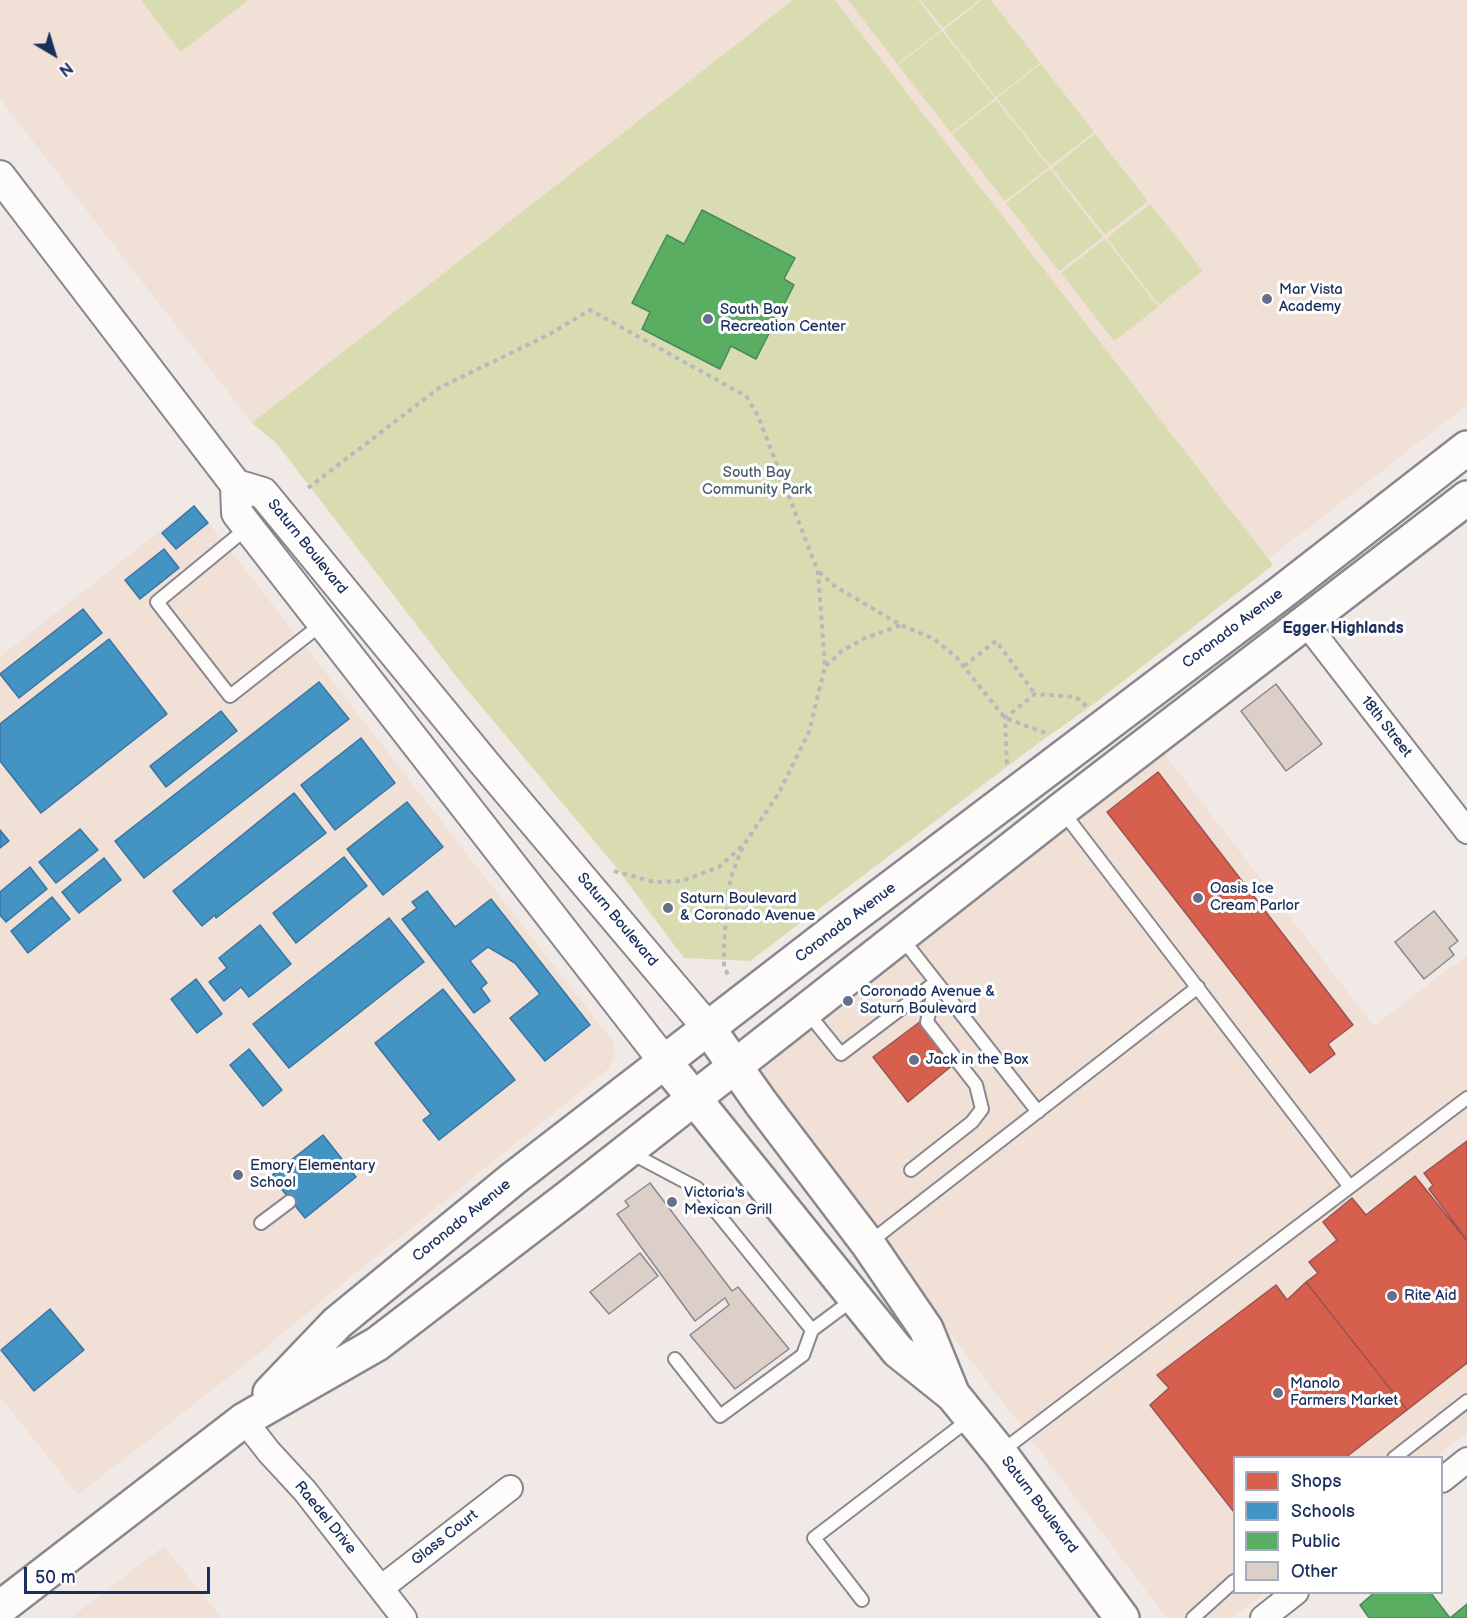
<!DOCTYPE html>
<style>
body{margin:0}
#map{position:relative;width:1467px;height:1618px;overflow:hidden;background:#f1e9e5;font-family:"Balsamiq Sans",sans-serif}
canvas{display:block}
.legend{position:absolute;left:1233px;top:1456px;width:210px;height:138px;box-sizing:border-box;background:#fff;border:2px solid #a4acbf;margin:0;padding:8px 10px;list-style:none;font-size:18px;color:#1b2f5e}
.legend li{display:flex;align-items:center;gap:12px;height:30px}
.legend b{width:30px;border:2px solid #a4acbf}
.north{position:absolute;left:24px;top:24px;width:60px;height:60px;-webkit-text-stroke:4px #fff;paint-order:stroke;rotate:142deg;font-size:16px;font-weight:700;line-height:24px;text-align:center;color:#1b2f5e}
.north::after{content:'';display:block;margin:auto;width:21px;height:27px;background:#1b2f5e;clip-path:polygon(50% 0,100% 100%,50% 72%,0 100%)}
.scale{position:absolute;left:24px;top:1567px;width:186px;height:27px;box-sizing:border-box;border:3px solid #1b2f5e;border-top:0;padding-left:8px;font-size:18px;line-height:21px;white-space:nowrap;color:#1b2f5e;-webkit-text-stroke:4px #fff;paint-order:stroke}
</style>
<div id="map">
<canvas width="1467" height="1618"></canvas>
<ul class="legend">
<li><b style="height:16px;background:#d6604d"></b>Shops</li>
<li><b style="height:16px;background:#4393c3"></b>Schools</li>
<li><b style="height:16px;background:#5aae61"></b>Public</li>
<li><b style="height:16px;background:#dccfc7"></b>Other</li>
</ul>
<div class="north">N</div>
<div class="scale">50 m</div>
</div>
<script>
const g = document.querySelector('canvas').getContext('2d');
g.lineJoin = 'round';
function fillPath(path, color) { g.fillStyle = color; g.fill(path, 'evenodd'); }
const poly = rows => new Path2D(rows.map(r => 'M' + r).join(''));
function strokePath(path, color, width, dash) { g.strokeStyle = color; g.lineWidth = width; g.lineCap = dash ? 'butt' : 'round'; g.setLineDash(dash || []); g.stroke(path); }
function label(font, color, halo, rows, align = 'center') {
  g.font = font + ' "Balsamiq Sans",sans-serif'; g.lineWidth = 6; g.setLineDash([]); g.textBaseline = 'middle'; g.strokeStyle = halo; g.fillStyle = color; for (const [text, x, y, turn = 0] of rows) {
    g.save(); g.translate(x, y); g.rotate((+turn || 0) * Math.PI / 180); g.textAlign = isNaN(turn) ? turn : align; if (halo) g.strokeText(text, 0, 0); g.fillText(text, 0, 0); g.restore();
  }
}
fillPath(poly([
 [0,0,793,0,252,423,0,99],
 [835,0,1467,0,1467,405,1268,559],
 [194,504,612,1040,615,1055,609,1068,343,1283,253,1358,78,1495,0,1397,0,657],
 [1160,748,1374,1026,1467,955,1467,1433,1435,1457,1234,1458,1234,1592,1265,1593,1232,1618,1167,1618,753,1074],
 [164,1546,221,1618,71,1618]
]), '#f1e0d6');
fillPath(poly([
 [141,0,248,0,181,52],
 [793,0,835,0,1273,565,1095,703,1033,747,750,961,684,958,616,867,459,680,277,444,252,423],
 [848,0,918,0,941,30,897,64],
 [921,0,979,0,943,28],
 [982,0,991,0,1040,63,996,97,944,30],
 [942,31,995,98,951,133,898,65],
 [1041,64,1094,132,1050,166,997,98],
 [996,100,1049,167,1005,201,952,134],
 [1095,134,1148,201,1105,235,1052,168],
 [1050,169,1103,237,1059,271,1006,203],
 [1150,204,1203,271,1159,305,1107,238],
 [1105,239,1158,307,1114,341,1061,273]
]), '#d8dcb0');
const shops = poly([
 [1158,772,1353,1025,1328,1044,1335,1054,1310,1073,1107,812,1158,772],
 [921,1021,954,1064,908,1102,873,1057,921,1021],
 [1467,1141,1467,1240,1429,1189,1433,1185,1424,1173,1467,1141],
 [1415,1176,1467,1241,1467,1363,1407,1410,1306,1282,1318,1273,1309,1262,1337,1240,1323,1222,1352,1198,1366,1215,1415,1176],
 [1306,1282,1407,1410,1345,1458,1234,1458,1234,1512,1150,1405,1169,1388,1157,1375,1276,1285,1287,1300,1306,1282]
]);
fillPath(shops, '#d6604d');
strokePath(shops, '#9e5152', 1.5);
const schools = poly([
 [194,506,208,523,176,549,162,533,194,506],
 [164,549,179,568,140,599,125,580,164,549],
 [83,609,102,633,19,698,0,674,83,609],
 [109,639,167,714,41,813,0,761,0,724,109,639],
 [319,682,349,719,144,878,115,841,319,682],
 [221,711,237,731,166,787,150,766,221,711],
 [361,738,395,783,335,830,301,785,361,738],
 [294,793,326,833,216,918,215,915,202,926,173,891,294,793],
 [407,802,443,847,383,895,347,849,407,802],
 [80,829,98,850,56,883,39,862,80,829],
 [0,830,9,841,0,848,0,830],
 [344,857,367,886,296,943,273,913,344,857],
 [104,858,121,880,79,913,62,892,104,858],
 [30,867,47,889,6,922,0,915,0,892,30,867],
 [427,891,455,927,491,899,590,1025,545,1061,510,1018,540,994,515,963,488,947,470,961,487,983,481,988,490,1001,474,1013,402,919,417,908,412,902,427,891],
 [52,897,70,919,28,953,11,931,52,897],
 [389,918,424,962,289,1068,253,1024,389,918],
 [260,925,291,964,249,997,241,987,224,1001,209,982,227,968,219,958,260,925],
 [196,979,222,1014,197,1033,171,999,196,979],
 [443,989,515,1080,439,1140,423,1120,431,1114,375,1043,443,989],
 [249,1049,282,1090,263,1106,230,1065,249,1049],
 [323,1135,356,1177,305,1218,271,1176,323,1135],
 [50,1309,84,1350,34,1391,1,1350,50,1309]
]);
fillPath(schools, '#4393c3');
strokePath(schools, '#3775a5', 1.5);
const public = poly([
 [702,210,795,258,784,279,794,285,756,359,731,346,720,369,642,329,650,312,632,303,667,235,684,244,702,210],
 [1375,1592,1430,1592,1450,1618,1369,1618,1360,1605,1375,1592],
 [1467,1604,1467,1618,1450,1618,1467,1604]
]);
fillPath(public, '#5aae61');
strokePath(public, '#478860', 1.5);
const building = poly([
 [1276,684,1322,744,1286,771,1241,711,1276,684],
 [1434,911,1458,941,1449,948,1454,955,1424,979,1395,942,1434,911],
 [650,1183,732,1291,738,1287,789,1349,735,1389,690,1335,729,1305,725,1298,695,1321,617,1214,629,1206,625,1201,650,1183],
 [640,1253,658,1276,609,1314,590,1292,640,1253]
]);
fillPath(building, '#dccfc7');
strokePath(building, '#87888f', 1.5);
const service = poly([
 [247,528,157,602,230,696,323,623],
 [1063,812,1350,1187],
 [901,937,1038,1112],
 [807,1012,841,1054,936,982],
 [629,1152,697,1188,812,1330,855,1298],
 [911,1170,972,1122,982,1109,976,1085,927,1022,936,982],
 [261,1223,289,1202],
 [870,1242,1198,987],
 [675,1359,720,1416,803,1355,812,1330],
 [1002,1451,1467,1098],
 [1394,1458,1467,1401],
 [862,1600,814,1538,971,1418],
 [1193,1618,1234,1581]
]);
const minor = poly([
 [1305,622,1467,831],
 [244,1420,269,1452,305,1491,404,1618],
 [1442,1480,1467,1460],
 [381,1588,510,1488],
 [1263,1618,1296,1592]
]);
const tertiary = poly([
 [0,176,236,485,263,493,486,765,708,1028],
 [236,485,237,513,664,1061]
]);
const secondary = poly([
 [708,1028,761,1103,868,1244,926,1329,952,1393],
 [664,1061,898,1351,953,1395,1000,1453,1122,1618]
]);
const primary = poly([
 [270,1393,337,1323,514,1178,839,927,1282,592,1467,448],
 [0,1608,244,1420,377,1344,570,1196,1061,810,1467,498]
]);
strokePath(service, '#87888f', 16);
strokePath(minor, '#87888f', 28);
strokePath(tertiary, '#87888f', 34);
strokePath(secondary, '#87888f', 38);
strokePath(primary, '#87888f', 38);
strokePath(poly([
 [308,488,439,388,550,334,590,310,746,396,758,416,818,572,825,666,809,732,779,793,743,846,732,874,728,892,724,945,724,966,729,977],
 [819,572,836,587,901,625,934,639,956,657,1005,718,1043,732,1047,735],
 [826,666,842,651,863,639,901,625],
 [964,666,996,641,1035,694],
 [1007,764,1005,718,1035,694,1076,697,1087,707],
 [614,871,654,882,682,881,719,867,742,846]
]), '#b7b9bd', 4, [4.5, 4.5]);
strokePath(service, '#fdfcfb', 12);
strokePath(minor, '#fdfcfb', 24);
strokePath(tertiary, '#fdfcfb', 30);
strokePath(secondary, '#fdfcfb', 33);
strokePath(primary, '#fdfcfb', 33);
for (const [x, y, r, color] of [
 [1267,299,6,"#66708d"],
 [708,319,6,"#66708d"],
 [1198,898,6,"#66708d"],
 [668,908,6,"#66708d"],
 [848,1001,6,"#66708d"],
 [914,1060,6,"#66708d"],
 [238,1175,6,"#66708d"],
 [672,1202,6,"#66708d"],
 [1392,1296,6,"#66708d"],
 [1278,1393,6,"#66708d"]
]) { const dot = new Path2D(); dot.arc(x, y, r, 0, 2 * Math.PI); g.fillStyle = color; g.fill(dot); strokePath(dot, '#fff', 2); }
label('15px', '#1b2f5e', '#fff', [
 ["Mar Vista",1279,290],
 ["Academy",1279,307],
 ["South Bay",720,310],
 ["Recreation Center",720,327],
 ["Oasis Ice",1210,889],
 ["Cream Parlor",1210,906],
 ["Saturn Boulevard",680,899],
 ["& Coronado Avenue",680,916],
 ["Coronado Avenue &",860,992],
 ["Saturn Boulevard",860,1009],
 ["Jack in the Box",926,1060],
 ["Emory Elementary",250,1166],
 ["School",250,1183],
 ["Victoria's",684,1193],
 ["Mexican Grill",684,1210],
 ["Rite Aid",1404,1296],
 ["Manolo",1290,1384],
 ["Farmers Market",1290,1401]
], 'left');
label('15px', '#4d606a', '#fff', [
 ["South Bay",757,473],
 ["Community Park",757,490]
]);
label('15px', '#1b2f5e', '#fff', [
 ["Saturn Boulevard",307,547,51],
 ["Coronado Avenue",1233,629,-37],
 ["18th Street",1386,727,52],
 ["Saturn Boulevard",617,920,50],
 ["Coronado Avenue",846,923,-37],
 ["Coronado Avenue",462,1221,-39],
 ["Saturn Boulevard",1039,1505,53],
 ["Raedel Drive",325,1518,51],
 ["Glass Court",445,1538,-38]
]);
label('bold 16px', '#1b2f5e', '#fff', [
 ["Egger Highlands",1343,629]
]);
</script>
